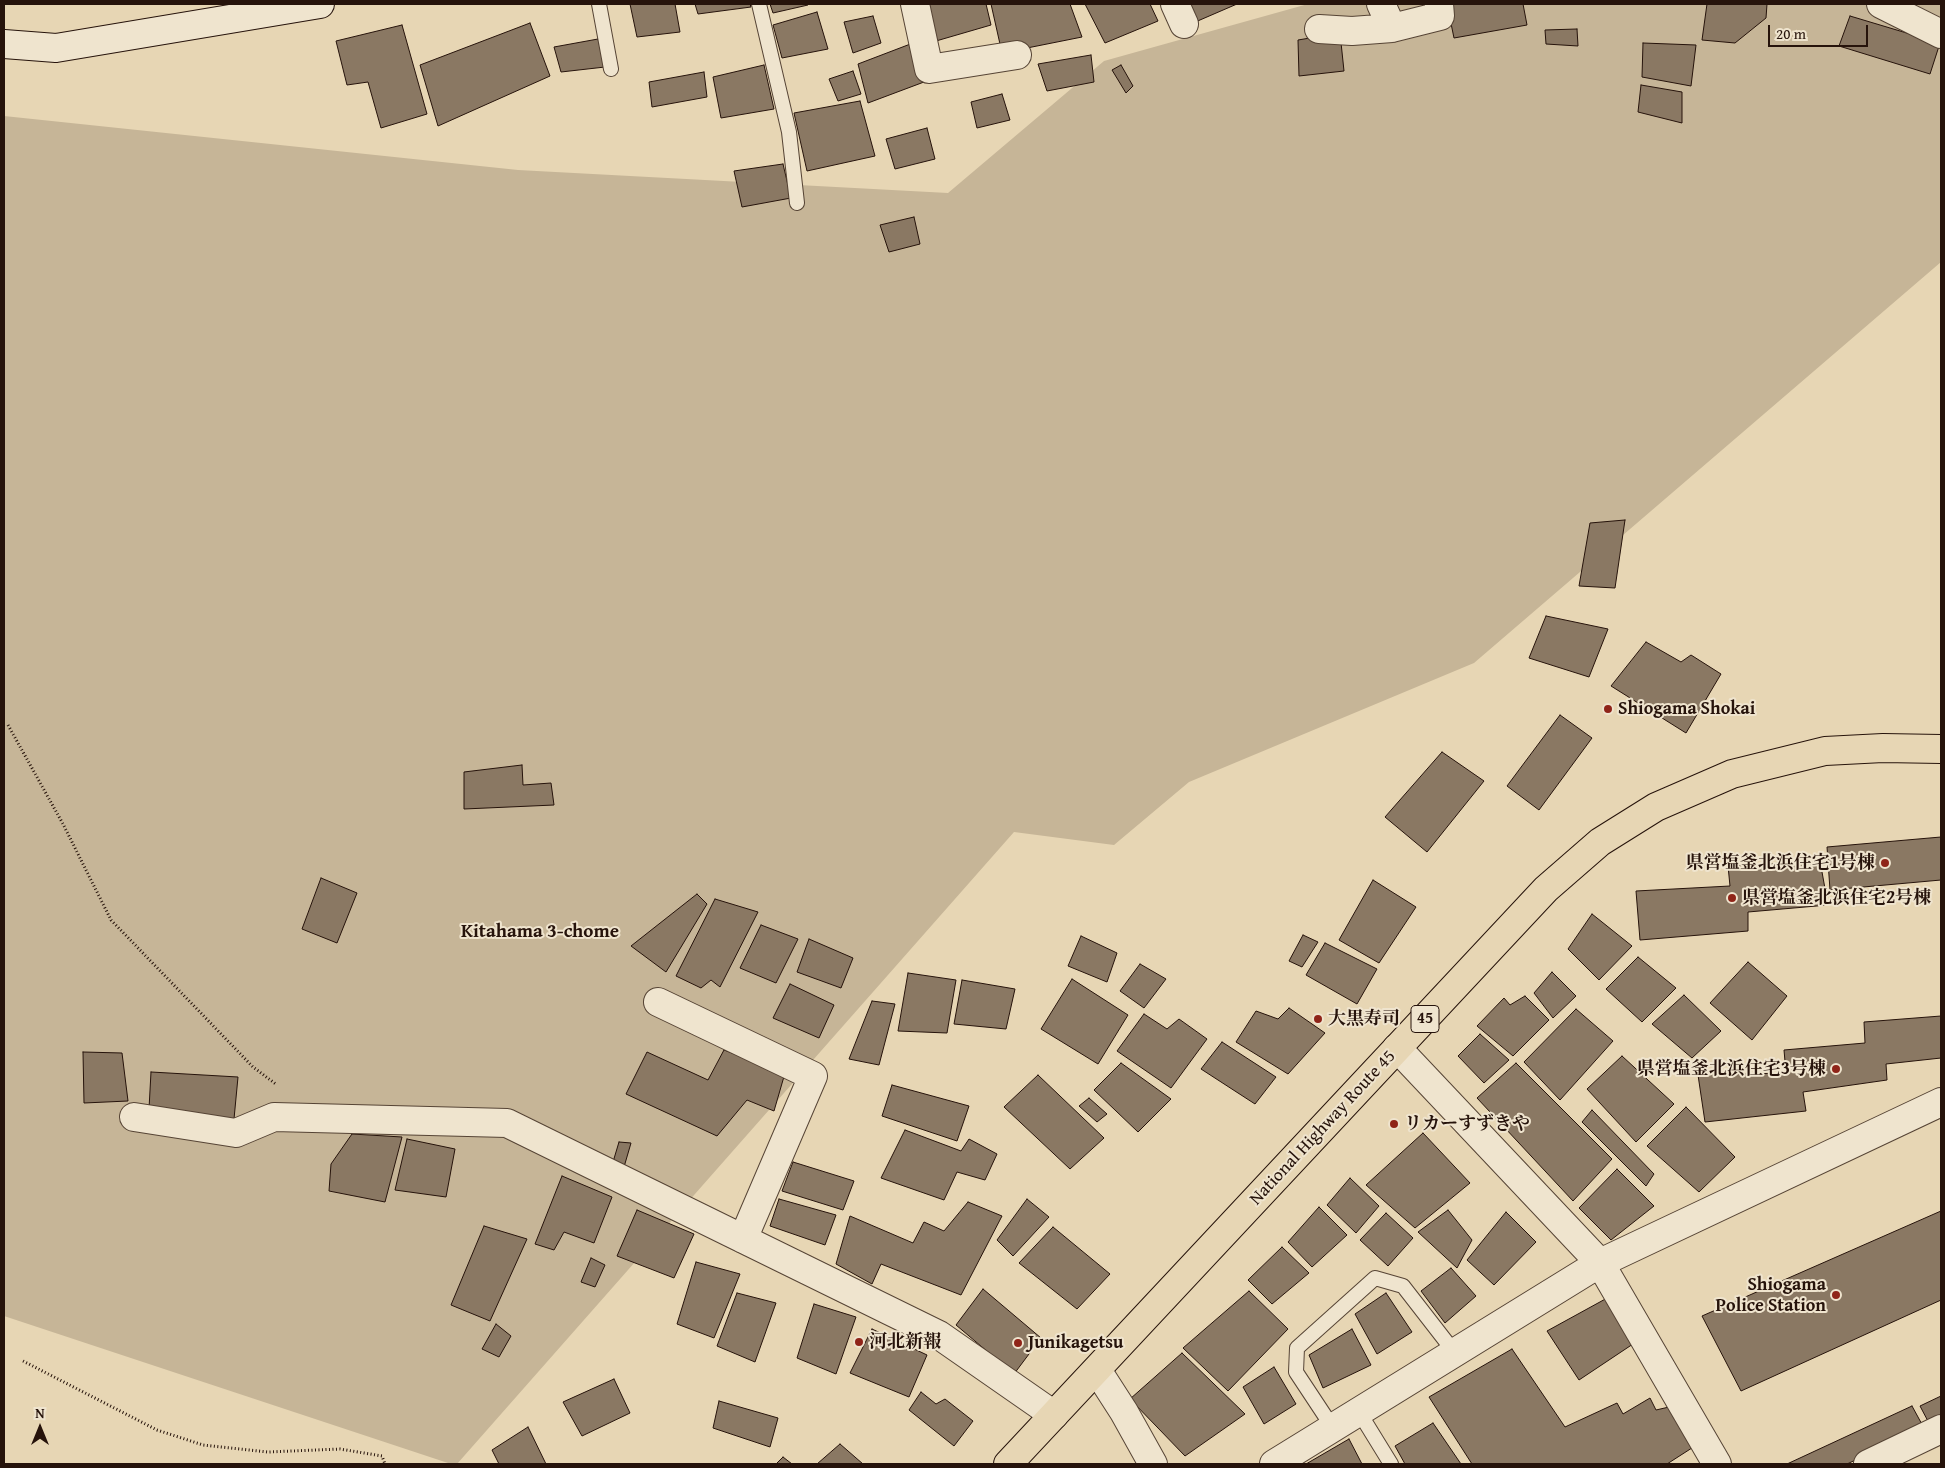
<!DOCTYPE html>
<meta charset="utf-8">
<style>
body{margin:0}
#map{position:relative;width:1945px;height:1468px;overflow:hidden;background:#e7d6b4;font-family:"Gentium Book Plus",serif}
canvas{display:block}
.frame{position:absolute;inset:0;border:5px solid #26130b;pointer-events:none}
.north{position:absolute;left:15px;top:1403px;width:50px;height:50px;-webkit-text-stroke:4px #efe4ce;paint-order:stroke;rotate:0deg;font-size:14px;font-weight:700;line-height:20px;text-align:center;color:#26130b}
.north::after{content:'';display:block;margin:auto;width:18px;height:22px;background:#26130b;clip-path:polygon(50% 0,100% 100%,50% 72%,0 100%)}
.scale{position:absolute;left:1768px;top:25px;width:100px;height:22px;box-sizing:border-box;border:2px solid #26130b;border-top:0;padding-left:6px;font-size:15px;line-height:18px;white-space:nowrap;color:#26130b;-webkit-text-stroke:4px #efe4ce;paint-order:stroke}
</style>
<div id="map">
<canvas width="1945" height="1468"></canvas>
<div class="frame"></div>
<div class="north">N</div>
<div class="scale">20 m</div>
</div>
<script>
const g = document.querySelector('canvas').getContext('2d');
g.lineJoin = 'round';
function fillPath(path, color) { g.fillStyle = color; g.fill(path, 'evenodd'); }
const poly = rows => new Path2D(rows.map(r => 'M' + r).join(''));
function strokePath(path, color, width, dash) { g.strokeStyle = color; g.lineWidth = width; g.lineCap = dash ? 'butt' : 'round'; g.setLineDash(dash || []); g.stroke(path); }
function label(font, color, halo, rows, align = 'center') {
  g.font = font + ' "Gentium Book Plus","Noto Serif JP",serif'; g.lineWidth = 4; g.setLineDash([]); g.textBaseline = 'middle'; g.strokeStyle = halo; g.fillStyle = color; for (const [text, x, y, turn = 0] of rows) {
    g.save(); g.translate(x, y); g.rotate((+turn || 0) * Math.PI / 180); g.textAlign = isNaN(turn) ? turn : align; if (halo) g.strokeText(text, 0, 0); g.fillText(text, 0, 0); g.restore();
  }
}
fillPath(poly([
 [1308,4,1941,4,1941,262,1474,663,1189,782,1114,845,1014,832,457,1464,451,1464,4,1316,4,116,518,170,948,193,1104,61]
]), '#c6b597');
const building = poly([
 [630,4,675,4,680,32,637,37,630,4],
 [695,4,750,4,751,7,698,14,695,4],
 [770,4,808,4,808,5,773,13,770,4],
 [928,4,986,4,991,25,936,41,928,4],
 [991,4,1070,4,1082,37,1002,53,991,4],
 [1085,4,1150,4,1158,21,1105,43,1085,4],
 [1184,4,1237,4,1193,23,1184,4],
 [1447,4,1523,4,1527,25,1454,38,1447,4],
 [1707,4,1767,4,1766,18,1735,43,1702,40,1707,4],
 [817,12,828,49,782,58,773,25,817,12],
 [873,16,881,43,853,53,844,22,873,16],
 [1850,16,1940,43,1930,74,1839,46,1850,16],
 [530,23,550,76,438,126,420,65,530,23],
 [402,25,427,114,381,128,368,82,347,85,336,41,402,25],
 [1577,29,1578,46,1546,44,1545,30,1577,29],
 [1340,33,1344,71,1299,76,1298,40,1340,33],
 [598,39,605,67,561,72,554,47,598,39],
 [913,43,924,82,868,103,858,64,913,43],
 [1643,43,1696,45,1691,86,1642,77,1643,43],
 [1091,55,1094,82,1047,91,1038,64,1091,55],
 [764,65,774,109,721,118,713,77,764,65],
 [1121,65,1133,86,1126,93,1112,70,1121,65],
 [853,71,861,94,838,101,829,79,853,71],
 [704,72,707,97,652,107,649,82,704,72],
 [1641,85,1682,92,1682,123,1638,112,1641,85],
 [1002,94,1010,120,977,128,971,102,1002,94],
 [860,101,875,156,807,171,794,113,860,101],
 [927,128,935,159,895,169,886,139,927,128],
 [783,164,791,198,742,207,734,171,783,164],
 [914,217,920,244,889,252,880,225,914,217],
 [1625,520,1615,588,1579,586,1590,523,1625,520],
 [1546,616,1608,629,1589,677,1529,658,1546,616],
 [1646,642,1681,662,1691,655,1721,674,1686,733,1611,686,1646,642],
 [1560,715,1592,738,1539,810,1507,786,1560,715],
 [1442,752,1484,781,1427,852,1385,817,1442,752],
 [522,765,523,785,551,783,554,805,464,809,464,772,522,765],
 [1941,837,1941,880,1830,890,1827,847,1941,837],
 [1820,861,1828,905,1748,912,1748,931,1640,940,1636,891,1730,886,1728,866,1820,861],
 [321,878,357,893,337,943,302,929,321,878],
 [1373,880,1416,907,1379,963,1339,940,1373,880],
 [697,894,707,904,666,972,631,946,697,894],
 [715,899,758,912,720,987,711,980,701,988,676,976,715,899],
 [1592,914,1632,946,1599,980,1568,949,1592,914],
 [761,925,798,939,776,983,740,968,761,925],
 [1303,935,1318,942,1302,967,1289,961,1303,935],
 [1081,936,1117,953,1107,982,1068,966,1081,936],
 [809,939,853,958,841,988,797,972,809,939],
 [1325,943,1377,969,1357,1004,1306,975,1325,943],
 [1638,957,1676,988,1642,1022,1606,989,1638,957],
 [1748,962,1787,996,1752,1040,1710,1003,1748,962],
 [1140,964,1166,979,1144,1008,1120,991,1140,964],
 [1552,972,1576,996,1553,1018,1534,993,1552,972],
 [908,973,956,980,947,1033,898,1031,908,973],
 [1072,979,1128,1015,1098,1064,1041,1029,1072,979],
 [962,980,1015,989,1006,1029,954,1024,962,980],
 [790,984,834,1005,819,1038,773,1018,790,984],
 [1684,995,1721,1031,1692,1058,1652,1024,1684,995],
 [1525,996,1549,1020,1513,1056,1477,1026,1504,998,1510,1005,1525,996],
 [872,1001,895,1004,879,1065,849,1059,872,1001],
 [1289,1008,1325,1033,1288,1074,1236,1042,1256,1011,1278,1019,1289,1008],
 [1576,1009,1613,1041,1560,1100,1524,1062,1576,1009],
 [1144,1014,1167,1029,1179,1019,1207,1039,1171,1088,1117,1051,1144,1014],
 [1941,1016,1941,1058,1886,1064,1887,1080,1803,1092,1806,1111,1705,1122,1698,1075,1786,1073,1784,1050,1865,1043,1864,1022,1941,1016],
 [1480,1034,1509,1060,1484,1083,1458,1056,1480,1034],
 [1222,1042,1276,1077,1255,1104,1201,1069,1222,1042],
 [724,1050,785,1073,774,1111,747,1100,717,1136,626,1094,647,1052,708,1080,724,1050],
 [83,1052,122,1053,128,1101,84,1103,83,1052],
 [1622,1056,1674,1104,1636,1142,1587,1089,1622,1056],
 [1121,1063,1171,1099,1138,1132,1094,1090,1121,1063],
 [1516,1063,1612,1159,1573,1201,1477,1098,1516,1063],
 [151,1072,238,1077,234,1119,149,1109,151,1072],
 [1038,1075,1104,1138,1070,1169,1004,1107,1038,1075],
 [892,1085,969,1106,957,1141,882,1116,892,1085],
 [1089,1098,1107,1114,1097,1122,1079,1106,1089,1098],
 [1686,1107,1735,1157,1699,1192,1647,1146,1686,1107],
 [1592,1110,1654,1174,1646,1186,1582,1122,1592,1110],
 [905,1130,961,1151,969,1139,997,1154,985,1180,957,1172,944,1200,881,1178,905,1130],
 [1423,1133,1470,1183,1415,1228,1366,1185,1423,1133],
 [352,1134,402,1137,385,1202,329,1191,331,1164,352,1134],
 [407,1139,455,1149,446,1197,395,1190,407,1139],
 [619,1142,631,1143,624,1167,613,1162,619,1142],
 [793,1162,854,1181,843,1210,782,1191,793,1162],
 [1617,1169,1654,1206,1611,1240,1579,1208,1617,1169],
 [562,1176,612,1197,594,1243,564,1232,554,1250,535,1244,562,1176],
 [1350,1178,1379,1206,1356,1233,1327,1205,1350,1178],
 [779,1199,836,1215,825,1245,770,1226,779,1199],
 [1027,1199,1049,1217,1013,1256,997,1240,1027,1199],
 [968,1202,1002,1216,961,1295,881,1264,872,1284,836,1264,850,1216,913,1243,924,1222,944,1231,968,1202],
 [1319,1207,1347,1235,1312,1267,1288,1242,1319,1207],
 [637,1210,694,1234,674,1278,617,1256,637,1210],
 [1448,1210,1472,1240,1457,1268,1418,1232,1448,1210],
 [1941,1211,1941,1300,1741,1391,1702,1316,1941,1211],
 [1506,1212,1536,1242,1494,1285,1467,1260,1506,1212],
 [1386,1213,1413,1238,1388,1266,1360,1240,1386,1213],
 [484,1226,527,1239,490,1321,451,1305,484,1226],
 [1053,1227,1110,1274,1077,1309,1019,1263,1053,1227],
 [1282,1247,1309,1273,1272,1304,1248,1280,1282,1247],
 [591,1258,605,1265,595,1287,581,1282,591,1258],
 [696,1262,740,1274,714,1338,677,1324,696,1262],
 [1451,1268,1476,1296,1445,1323,1421,1291,1451,1268],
 [983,1289,1041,1338,1014,1374,956,1325,983,1289],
 [1249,1291,1288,1329,1228,1391,1183,1348,1249,1291],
 [737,1293,776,1303,755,1362,717,1346,737,1293],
 [1386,1293,1412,1332,1377,1354,1355,1314,1386,1293],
 [1609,1297,1636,1342,1579,1380,1547,1331,1609,1297],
 [814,1304,856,1317,836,1374,797,1358,814,1304],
 [496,1324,511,1336,499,1357,482,1349,496,1324],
 [872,1329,927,1355,909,1397,850,1373,872,1329],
 [1352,1329,1371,1365,1323,1388,1309,1355,1352,1329],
 [1512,1349,1565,1427,1617,1403,1623,1414,1650,1398,1656,1410,1669,1407,1695,1446,1667,1464,1472,1464,1429,1397,1512,1349],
 [1182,1353,1245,1414,1185,1456,1130,1399,1182,1353],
 [1274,1367,1296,1404,1264,1424,1243,1387,1274,1367],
 [614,1379,630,1413,582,1436,563,1402,614,1379],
 [921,1392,936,1404,945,1399,973,1421,954,1446,909,1410,921,1392],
 [1941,1396,1941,1420,1930,1425,1920,1406,1941,1396],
 [719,1401,778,1418,770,1447,713,1428,719,1401],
 [1912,1406,1924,1428,1847,1464,1787,1464,1912,1406],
 [1433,1423,1461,1464,1405,1464,1395,1446,1433,1423],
 [528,1427,546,1464,499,1464,492,1450,528,1427],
 [1349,1439,1362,1464,1306,1464,1349,1439],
 [840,1444,863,1464,817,1464,840,1444],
 [783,1457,792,1464,776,1464,783,1457]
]);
fillPath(building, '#8a7863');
strokePath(building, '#26130b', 1);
const lane = poly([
 [599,4,611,69],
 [759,4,789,132,797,203],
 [1359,1412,1391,1464],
 [1333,1428,1296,1372,1297,1348,1375,1278,1403,1286,1455,1353]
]);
const street = poly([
 [915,4,929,69,1017,55],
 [1175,4,1184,24],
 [1381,4,1392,28],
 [1881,4,1941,34],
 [1319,29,1352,31,1392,28,1440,16,1439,4],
 [658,1002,813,1076,743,1239],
 [1397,1048,1600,1263,1717,1464],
 [134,1117,236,1133,274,1117,507,1123,939,1335,1054,1415],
 [1097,1370,1124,1412,1153,1464],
 [1274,1464,1600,1263,1941,1102],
 [1868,1464,1941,1429]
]);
const secondary = poly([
 [4,44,56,48,320,4]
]);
const highway = poly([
 [1008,1464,1546,889,1600,842,1656,807,1732,774,1825,751,1883,748,1941,749]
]);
strokePath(lane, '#564435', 16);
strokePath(street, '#564435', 30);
strokePath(secondary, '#26130b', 30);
strokePath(highway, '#26130b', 30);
strokePath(poly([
 [8,725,63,824,111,920,253,1067,277,1085],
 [23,1361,157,1430,203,1445,268,1452,340,1449,382,1456,385,1464]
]), '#26130b', 3, [1, 2.5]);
strokePath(lane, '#efe4ce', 14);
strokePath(street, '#efe4ce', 28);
strokePath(secondary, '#efe4ce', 28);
strokePath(highway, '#e7d6b4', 28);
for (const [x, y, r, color] of [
 [1608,709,5,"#8f2418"],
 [1885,863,5,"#8f2418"],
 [1732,898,5,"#8f2418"],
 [1318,1019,5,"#8f2418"],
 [1836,1069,5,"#8f2418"],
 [1394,1124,5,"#8f2418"],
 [1836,1295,5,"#8f2418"],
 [859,1342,5,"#8f2418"],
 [1018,1343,5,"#8f2418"]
]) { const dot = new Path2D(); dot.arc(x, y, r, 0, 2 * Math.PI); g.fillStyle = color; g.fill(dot); strokePath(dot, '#efe4ce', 2); }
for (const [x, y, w] of [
 [1425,1019,28]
]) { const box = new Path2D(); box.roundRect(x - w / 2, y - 13.5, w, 27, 4); g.fillStyle = '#efe4ce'; g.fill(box); strokePath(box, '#26130b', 1); }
label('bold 16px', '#26130b', null, [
 ["45",1425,1019]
]);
label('bold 18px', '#26130b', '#efe4ce', [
 ["Shiogama Shokai",1618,709],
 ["県営塩釜北浜住宅1号棟",1875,863,"right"],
 ["県営塩釜北浜住宅2号棟",1742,898],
 ["大黒寿司",1328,1019],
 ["県営塩釜北浜住宅3号棟",1826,1069,"right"],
 ["リカーすずきや",1404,1124],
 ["Shiogama",1826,1285,"right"],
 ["Police Station",1826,1306,"right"],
 ["河北新報",869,1342],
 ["Junikagetsu",1028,1343]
], 'left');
label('18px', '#26130b', '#efe4ce', [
 ["National Highway Route 45",1323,1128,-47]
]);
label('bold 19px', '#26130b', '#efe4ce', [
 ["Kitahama 3-chome",540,932]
]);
</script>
